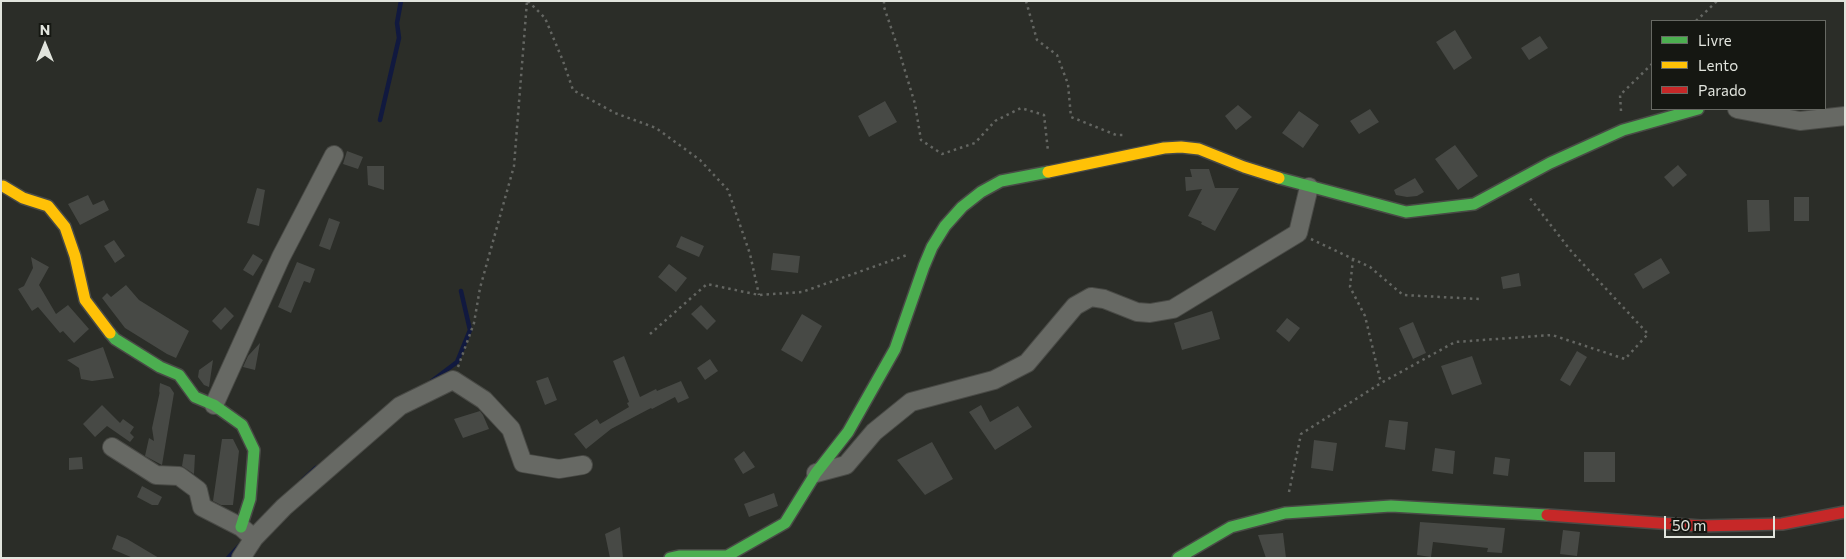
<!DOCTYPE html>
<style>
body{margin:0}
#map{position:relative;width:1846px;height:559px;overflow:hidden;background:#2b2d28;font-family:Commissioner,sans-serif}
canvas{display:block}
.frame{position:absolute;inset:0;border:2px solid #e1e4dd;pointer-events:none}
.legend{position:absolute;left:1651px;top:20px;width:175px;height:90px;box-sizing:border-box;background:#151712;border:1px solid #676963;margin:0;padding:6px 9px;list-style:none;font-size:15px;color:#e1e4dd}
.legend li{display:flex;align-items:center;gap:10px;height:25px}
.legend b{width:25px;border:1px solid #676963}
.north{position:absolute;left:20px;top:20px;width:50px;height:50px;-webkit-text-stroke:4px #151712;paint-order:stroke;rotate:0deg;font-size:14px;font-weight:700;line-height:20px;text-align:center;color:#e1e4dd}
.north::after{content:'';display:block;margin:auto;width:18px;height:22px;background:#e1e4dd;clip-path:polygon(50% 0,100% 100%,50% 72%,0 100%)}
.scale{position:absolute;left:1664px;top:516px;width:111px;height:22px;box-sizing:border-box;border:2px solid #e1e4dd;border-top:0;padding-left:6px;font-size:15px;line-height:18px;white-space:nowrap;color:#e1e4dd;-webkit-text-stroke:4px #151712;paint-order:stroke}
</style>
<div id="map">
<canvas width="1846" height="559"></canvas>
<div class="frame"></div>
<ul class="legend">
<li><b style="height:6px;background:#4caf50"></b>Livre</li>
<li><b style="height:6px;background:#ffc107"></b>Lento</li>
<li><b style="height:6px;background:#c62828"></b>Parado</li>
</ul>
<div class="north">N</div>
<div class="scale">50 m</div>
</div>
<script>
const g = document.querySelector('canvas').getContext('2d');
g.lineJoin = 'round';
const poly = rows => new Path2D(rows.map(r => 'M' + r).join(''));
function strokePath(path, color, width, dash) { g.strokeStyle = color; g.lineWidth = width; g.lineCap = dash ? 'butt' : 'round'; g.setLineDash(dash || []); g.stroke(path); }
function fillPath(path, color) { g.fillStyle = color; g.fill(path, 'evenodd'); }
strokePath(poly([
 [380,120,399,38,397,23,401,1],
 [432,381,457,362,470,330,461,291],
 [303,480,316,468],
 [228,558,241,544]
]), '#11193f', 4.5);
fillPath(poly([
 [1455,30,1472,58,1454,70,1436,42],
 [1540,36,1548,48,1529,60,1521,48],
 [885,101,897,122,869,137,858,116],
 [1238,105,1252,117,1236,130,1225,116],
 [1370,109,1379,122,1359,134,1350,121],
 [1299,111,1319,125,1303,148,1282,133],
 [1455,145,1478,176,1458,190,1435,159],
 [347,151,363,157,358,169,343,164],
 [1678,165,1687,175,1673,187,1664,177],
 [367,166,384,166,384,190,368,185],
 [1190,169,1209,169,1215,188,1239,188,1215,231,1201,224,1202,222,1188,216,1202,189,1186,191,1185,177,1192,177],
 [1415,178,1424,192,1417,196,1407,197,1396,195,1394,190],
 [257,188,265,190,259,226,247,223],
 [88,195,93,205,104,200,109,210,80,225,68,204],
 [1794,197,1809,197,1809,221,1794,221],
 [1747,200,1769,200,1770,231,1748,232],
 [329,218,340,222,330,250,319,246],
 [681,236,704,246,699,257,676,247],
 [114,240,125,256,115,263,104,246],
 [773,253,800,256,798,273,771,270],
 [253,254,263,260,253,276,243,270],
 [31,257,49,267,39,285,56,314,68,305,89,329,74,343,63,331,60,333,38,307,32,311,18,289,24,286,33,268],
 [1661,258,1670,273,1643,289,1634,274],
 [297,262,315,269,310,283,304,281,291,313,278,307],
 [669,264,687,278,676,292,658,277],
 [1519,273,1521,286,1503,289,1501,277],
 [126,285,139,300,189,331,176,358,167,354,125,328,102,298,107,293,111,297],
 [701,305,716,321,707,330,691,314],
 [225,307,234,316,221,330,212,321],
 [1212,311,1220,339,1182,350,1174,323],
 [802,314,822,326,802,362,781,350],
 [1287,318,1300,328,1289,342,1276,331],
 [1413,322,1426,353,1413,359,1399,328],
 [260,343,255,370,243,367,248,356],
 [103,347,114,378,92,381,81,379,79,368,67,360],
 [1577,351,1587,357,1570,386,1560,380],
 [624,356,640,397,656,389,657,391,681,381,689,398,678,403,675,397,652,409,651,408,611,429,586,449,574,434,597,419,600,424,629,407,627,403,629,402,613,361],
 [1472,356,1482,384,1452,395,1441,366],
 [710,359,718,371,705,380,697,368],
 [213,360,209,387,204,385,198,377,199,370],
 [548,377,557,400,545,405,536,381],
 [160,383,170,387,174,393,162,465,145,456,149,438,154,441,152,428,160,391,159,393],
 [102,405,120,423,123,419,134,427,130,433,134,437,130,442,107,426,95,437,83,424],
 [981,405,990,422,1018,406,1032,427,995,450,969,412],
 [480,411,483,415,489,429,463,438,454,419],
 [1389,420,1408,422,1405,450,1385,447],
 [222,439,233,439,239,451,233,505,221,505,213,501],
 [1314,440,1337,443,1333,471,1311,468],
 [932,442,953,479,925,495,897,460],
 [1435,448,1455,451,1453,474,1432,471],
 [744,451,755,467,743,474,734,459],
 [1584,452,1615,452,1615,482,1584,482],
 [184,454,195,455,194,474,182,466],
 [82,457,83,469,69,470,69,458],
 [1495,457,1510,459,1508,476,1493,474],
 [142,486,162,497,158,505,152,505,137,497],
 [774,493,778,506,749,517,744,504],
 [1420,522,1505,528,1502,553,1487,552,1488,548,1433,542,1431,557,1417,555],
 [620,527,623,558,610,558,605,534],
 [1563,530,1580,532,1577,556,1560,554],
 [1283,533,1286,558,1266,558,1258,535],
 [117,535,127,539,159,558,133,558,112,549]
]), '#474945');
const street = poly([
 [1737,109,1800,121,1845,116],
 [214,405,281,257,334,155],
 [112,447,156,475,179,476,198,490,202,507,241,527,249,534],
 [816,473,846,465,874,432,911,402,994,380,1027,363,1075,306,1091,297,1104,299,1137,312,1150,313,1173,309,1298,233,1309,187],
 [241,558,254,538,284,507,400,406,453,380,484,400,511,429,523,463,559,469,583,465]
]);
const fast = poly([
 [1279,178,1406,212,1474,204,1550,163,1623,130,1698,109],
 [110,333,115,339,160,367,179,375,195,397,214,405,242,425,254,450,250,499,241,527],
 [670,558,679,556,727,556,785,523,816,473,848,432,895,349,924,266,932,247,945,226,962,207,981,192,1001,181,1048,172],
 [1178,558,1231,527,1285,513,1391,506,1547,515]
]);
const slow = poly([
 [1048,172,1164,148,1181,147,1199,149,1244,167,1279,178],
 [3,186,23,198,48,206,65,227,75,256,85,300,110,333]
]);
const jam = poly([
 [1547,515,1701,526,1782,524,1845,512]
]);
strokePath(street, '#494a46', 20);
strokePath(fast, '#494a46', 14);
strokePath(slow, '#494a46', 14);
strokePath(jam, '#494a46', 14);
strokePath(poly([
 [528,1,545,18,563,61,573,90,615,113,656,128,700,160,728,190,750,254,759,295],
 [884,1,884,7,899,51,915,104,921,140,942,154,975,143,995,121,1021,108,1044,115,1048,151],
 [1026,1,1037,40,1057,55,1068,84,1071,117,1116,135,1125,135],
 [1696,21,1717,1],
 [1621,111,1620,95,1652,64],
 [1311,239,1370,267,1403,295,1479,299],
 [1353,259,1350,287,1365,316,1381,383],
 [650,334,707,284,759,295,802,292,907,255],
 [458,367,474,323,480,288,514,166,527,1],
 [1289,492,1301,434,1381,383,1455,342,1552,335,1625,359,1648,334,1571,251,1529,197]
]), '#646662', 2.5, [2.5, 4]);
strokePath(street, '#676964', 18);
strokePath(fast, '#4caf50', 11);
strokePath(slow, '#ffc107', 11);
strokePath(jam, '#c62828', 11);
</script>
